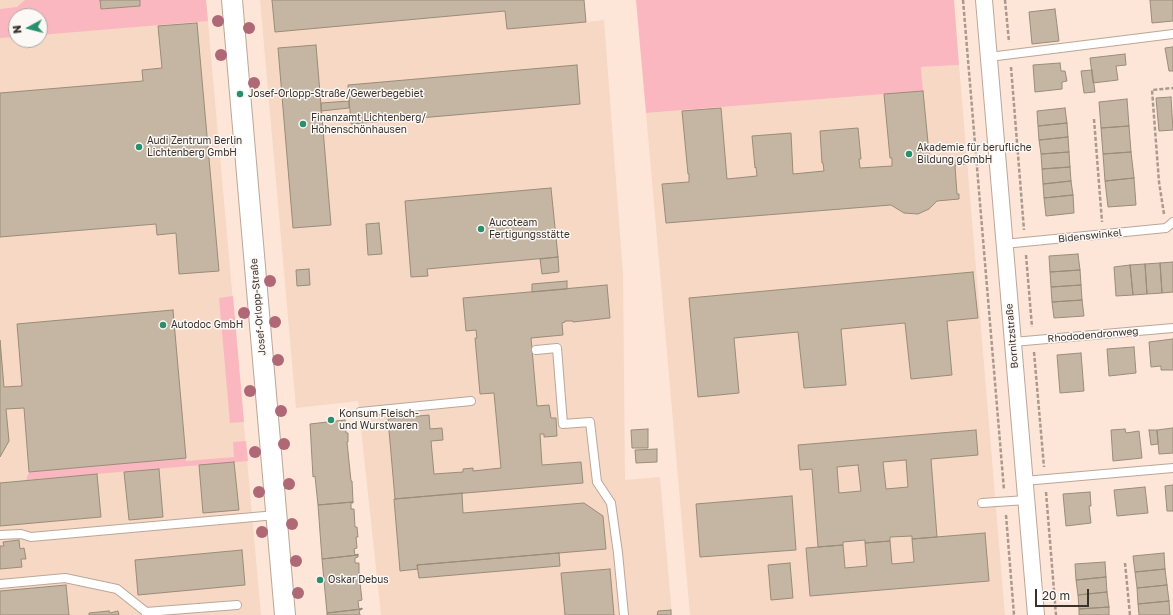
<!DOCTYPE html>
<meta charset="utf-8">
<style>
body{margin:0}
#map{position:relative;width:1173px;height:615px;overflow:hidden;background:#fde6d7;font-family:"Golos Text",sans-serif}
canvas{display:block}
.north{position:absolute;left:8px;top:8px;width:40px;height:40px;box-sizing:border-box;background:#fcf8f5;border:1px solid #aea8a4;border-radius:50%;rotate:263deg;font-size:11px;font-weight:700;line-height:16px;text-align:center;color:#3a312b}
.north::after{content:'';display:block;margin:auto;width:14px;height:18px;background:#28906d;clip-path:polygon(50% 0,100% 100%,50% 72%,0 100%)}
.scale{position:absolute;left:1035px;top:589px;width:54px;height:18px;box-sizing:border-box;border:2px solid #3a312b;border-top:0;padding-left:5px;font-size:12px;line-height:14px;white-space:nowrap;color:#3a312b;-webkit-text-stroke:3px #fcf8f5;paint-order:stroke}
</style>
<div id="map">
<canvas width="1173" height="615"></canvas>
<div class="north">N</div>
<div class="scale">20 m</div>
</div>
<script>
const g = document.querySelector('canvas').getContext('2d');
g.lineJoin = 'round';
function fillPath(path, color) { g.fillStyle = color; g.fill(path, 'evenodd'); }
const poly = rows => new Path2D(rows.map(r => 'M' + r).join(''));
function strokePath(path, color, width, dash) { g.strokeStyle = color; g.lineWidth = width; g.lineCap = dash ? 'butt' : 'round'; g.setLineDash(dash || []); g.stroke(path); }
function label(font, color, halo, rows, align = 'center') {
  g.font = font + ' "Golos Text",sans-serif'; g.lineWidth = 3; g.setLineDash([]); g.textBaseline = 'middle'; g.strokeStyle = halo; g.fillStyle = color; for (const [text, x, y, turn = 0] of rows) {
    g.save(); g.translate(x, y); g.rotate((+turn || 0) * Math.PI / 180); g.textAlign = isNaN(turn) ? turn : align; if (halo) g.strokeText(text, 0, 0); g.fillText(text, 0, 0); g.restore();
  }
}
fillPath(poly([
 [0,0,206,0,261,615,0,615],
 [16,16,40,16,40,40,16,40],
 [260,0,584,0,586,22,604,20,623,274,625,480,660,477,672,615,381,615,358,401,296,408],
 [959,65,1005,615,690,615,646,113,922,91,921,67]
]), '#f6d8c5');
fillPath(poly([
 [25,0,100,0,101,9,140,6,140,0,206,0,208,21,40,35,40,16,16,16,16,37,0,38,0,9,17,7],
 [636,0,954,0,959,65,921,67,923,91,646,113],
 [233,296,244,422,230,423,219,298],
 [246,441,248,461,26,480,29,472,186,458,186,461,234,457,233,442]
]), '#fbb7bf');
const building = poly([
 [100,0,140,0,140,6,101,9,100,0],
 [272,0,584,0,586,22,507,29,505,11,275,32,272,0],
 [1150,0,1173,0,1173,21,1152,23,1150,0],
 [1055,9,1059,41,1032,44,1029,12,1055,9],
 [197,23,219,271,179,274,176,233,157,235,156,224,0,237,0,93,143,81,142,70,162,68,158,26,197,23],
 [316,45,331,225,293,228,278,48,316,45],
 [1173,47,1173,71,1169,71,1165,48,1173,47],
 [1125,54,1126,65,1116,66,1118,80,1093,83,1090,58,1125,54],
 [1060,63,1061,71,1065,71,1067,81,1062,82,1062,89,1035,92,1033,65,1060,63],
 [577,65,580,104,351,124,348,85,577,65],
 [1092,70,1095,92,1084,93,1081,71,1092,70],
 [923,91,930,163,965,159,966,164,956,164,956,166,955,166,957,194,959,194,959,199,937,201,929,209,918,214,904,213,891,205,666,223,662,184,689,182,689,174,688,174,682,111,721,108,727,179,757,176,756,167,755,168,752,136,791,133,793,174,824,171,823,163,822,163,820,131,858,128,861,159,859,159,860,168,892,166,892,158,890,158,884,94,923,91],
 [1171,97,1173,130,1159,131,1156,98,1171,97],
 [1127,99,1129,126,1101,128,1099,102,1127,99],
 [349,101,349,108,321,111,321,103,349,101],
 [1065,108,1067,123,1038,126,1037,111,1065,108],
 [1067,123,1068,137,1039,140,1038,126,1067,123],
 [1129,126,1131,152,1103,154,1101,128,1129,126],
 [1068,137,1069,152,1041,154,1039,140,1068,137],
 [1069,152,1070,167,1042,169,1041,154,1069,152],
 [1131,152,1134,178,1105,181,1103,154,1131,152],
 [1070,167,1071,181,1043,184,1042,169,1070,167],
 [1134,178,1136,205,1108,207,1105,181,1134,178],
 [1071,181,1073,195,1044,198,1043,184,1071,181],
 [551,188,558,257,427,269,428,276,411,277,405,201,551,188],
 [1073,195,1074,213,1046,216,1044,198,1073,195],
 [379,223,382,254,368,255,366,224,379,223],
 [1078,254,1080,270,1050,272,1049,256,1078,254],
 [558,257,559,272,542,274,540,259,558,257],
 [1173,262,1173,292,1162,293,1160,263,1173,262],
 [1160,263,1162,293,1147,294,1145,264,1160,263],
 [1145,264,1147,294,1133,295,1130,265,1145,264],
 [1130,265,1133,295,1116,296,1114,267,1130,265],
 [309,269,310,285,297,286,296,270,309,269],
 [1080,270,1081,285,1051,287,1050,272,1080,270],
 [973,272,978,318,947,321,952,375,911,379,905,323,841,329,846,385,804,388,798,332,734,338,739,393,698,397,689,298,973,272],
 [567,281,567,289,532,292,532,284,567,281],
 [607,285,610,318,573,322,573,321,565,321,565,322,562,323,563,335,531,338,537,406,549,405,551,418,556,418,557,436,544,437,544,434,540,434,542,465,581,462,583,483,395,499,388,419,429,415,430,429,442,428,443,440,431,441,434,474,463,472,463,469,473,468,473,471,501,468,494,393,480,394,475,338,477,338,476,330,466,331,463,298,607,285],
 [1081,285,1082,300,1052,302,1051,287,1081,285],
 [1082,300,1084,316,1054,318,1052,302,1082,300],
 [173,310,186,458,29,472,24,408,6,409,9,441,0,457,0,340,4,387,22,386,17,324,173,310],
 [1173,339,1173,370,1161,370,1161,366,1151,367,1149,342,1173,339],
 [1134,347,1136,373,1109,376,1107,349,1134,347],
 [1081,353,1084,391,1060,393,1057,355,1081,353],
 [345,420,346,433,348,433,348,442,347,442,351,481,352,481,353,502,318,505,315,476,313,477,310,424,345,420],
 [1173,428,1173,453,1159,454,1157,430,1173,428],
 [648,429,648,448,632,448,631,430,648,429],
 [1125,429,1126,433,1139,431,1142,458,1113,461,1111,430,1125,429],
 [976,430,978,455,931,459,937,537,912,539,912,536,890,537,890,541,865,543,865,540,843,542,843,545,818,547,812,469,800,470,798,445,976,430],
 [906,460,908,487,886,489,883,462,906,460],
 [858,465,861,491,839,493,837,467,858,465],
 [1149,430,1157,430,1158,444,1151,445,1149,430],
 [657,449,657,462,636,463,635,450,657,449],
 [234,462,239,510,203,513,199,465,234,462],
 [159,469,163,517,129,520,124,472,159,469],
 [97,474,101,517,0,526,0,483,97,474],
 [1173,485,1173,511,1167,511,1165,486,1173,485],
 [1145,487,1148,513,1117,516,1114,490,1145,487],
 [1090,492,1091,506,1089,506,1091,523,1066,526,1063,494,1090,492],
 [462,493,463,513,584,503,603,516,606,549,417,565,418,569,400,571,394,499,462,493],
 [792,496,796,550,700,557,696,504,792,496],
 [353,502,353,503,351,503,351,509,354,509,355,527,357,527,358,537,356,537,357,548,354,549,355,555,358,554,358,555,322,559,318,505,353,502],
 [985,533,989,581,810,596,806,548,843,545,845,568,867,566,865,543,890,541,892,564,914,562,912,539,985,533],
 [19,540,20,549,24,548,26,559,21,559,22,567,0,569,0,546,4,546,3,542,19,540],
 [242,550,245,585,138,595,135,560,242,550],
 [559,553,560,566,419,578,417,565,559,553],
 [1164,553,1165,569,1135,572,1133,556,1164,553],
 [358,555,358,557,355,558,355,563,359,563,359,574,361,574,362,583,360,583,362,600,358,601,359,609,362,608,362,609,327,613,322,559,358,555],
 [1105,562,1106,577,1076,580,1075,564,1105,562],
 [790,563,793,598,771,600,768,565,790,563],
 [610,569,614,615,565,615,561,573,610,569],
 [1165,569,1167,585,1137,588,1135,572,1165,569],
 [1106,577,1107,592,1078,595,1076,580,1106,577],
 [66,585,69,615,0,615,0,591,66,585],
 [1167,585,1169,601,1138,604,1137,588,1167,585],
 [1107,592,1109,607,1079,609,1078,595,1107,592],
 [1169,601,1170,615,1139,615,1138,604,1169,601],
 [1109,607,1109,615,1079,615,1079,609,1109,607],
 [362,609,359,611,360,615,327,615,327,613,362,609],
 [671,610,671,615,657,615,658,611,671,610],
 [109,611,110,613,118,611,119,615,89,615,89,613,109,611]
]);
fillPath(building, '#c4b6a2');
strokePath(building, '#9a8c79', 1);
const service = poly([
 [989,57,1173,34],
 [1004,244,1166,228,1173,222],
 [1013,342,1173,328],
 [536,350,557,348,563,424,590,422,597,482,611,503,618,553,624,615],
 [360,412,471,401],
 [1024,481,1173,468],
 [982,503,1026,500],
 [0,535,21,534,31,537,276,515],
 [0,584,65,578,117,589,146,612,146,615],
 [146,612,237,605]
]);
const minor = poly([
 [984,0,1036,615]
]);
const tertiary = poly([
 [232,0,285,615]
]);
strokePath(service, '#bca698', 10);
strokePath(minor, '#bca698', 18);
strokePath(tertiary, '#bca698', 22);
strokePath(poly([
 [963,0,1004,490],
 [1005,0,1009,42],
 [1011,67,1024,230],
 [1094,119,1102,222],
 [1164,214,1159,182,1152,90,1173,88],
 [1026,255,1032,327],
 [1034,352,1044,467],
 [1046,492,1056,615],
 [1006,515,1014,615],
 [1125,563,1130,615]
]), '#ab998e', 2.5, [4, 2]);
strokePath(service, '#fff', 8);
strokePath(minor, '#fff', 16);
strokePath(tertiary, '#fff', 20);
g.fillStyle = '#af6876';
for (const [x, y] of [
 [218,21],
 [249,28],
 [221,55],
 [254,83],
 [270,281],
 [244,313],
 [275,322],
 [278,360],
 [250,391],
 [281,411],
 [284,444],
 [255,452],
 [289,484],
 [259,492],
 [292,524],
 [262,532],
 [296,561],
 [298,593]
]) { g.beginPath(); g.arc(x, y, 6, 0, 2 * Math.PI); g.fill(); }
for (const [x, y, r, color] of [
 [240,94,4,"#28906d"],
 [303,124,4,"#28906d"],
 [139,147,4,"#28906d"],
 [909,154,4,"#28906d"],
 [481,229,4,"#28906d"],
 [163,325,4,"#28906d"],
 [331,420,4,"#28906d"],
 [320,580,4,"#28906d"]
]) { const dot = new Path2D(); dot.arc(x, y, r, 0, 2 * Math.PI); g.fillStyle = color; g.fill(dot); strokePath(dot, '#fcf8f5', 1.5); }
label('10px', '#3a312b', '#fcf8f5', [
 ["Josef-Orlopp-Straße/Gewerbegebiet",248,94],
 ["Finanzamt Lichtenberg/",311,118],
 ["Hohenschönhausen",311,130],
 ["Audi Zentrum Berlin",147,141],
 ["Lichtenberg GmbH",147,153],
 ["Akademie für berufliche",917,148],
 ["Bildung gGmbH",917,160],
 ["Aucoteam",489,223],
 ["Fertigungsstätte",489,235],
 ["Autodoc GmbH",171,325],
 ["Konsum Fleisch-",339,414],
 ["und Wurstwaren",339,426],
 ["Oskar Debus",328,580]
], 'left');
label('10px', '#3a312b', '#fcf8f5', [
 ["Bidenswinkel",1090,236,-6],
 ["Josef-Orlopp-Straße",258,307,-95],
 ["Rhododendronweg",1093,335,-5],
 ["Bornitzstraße",1012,336,-95]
]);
</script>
